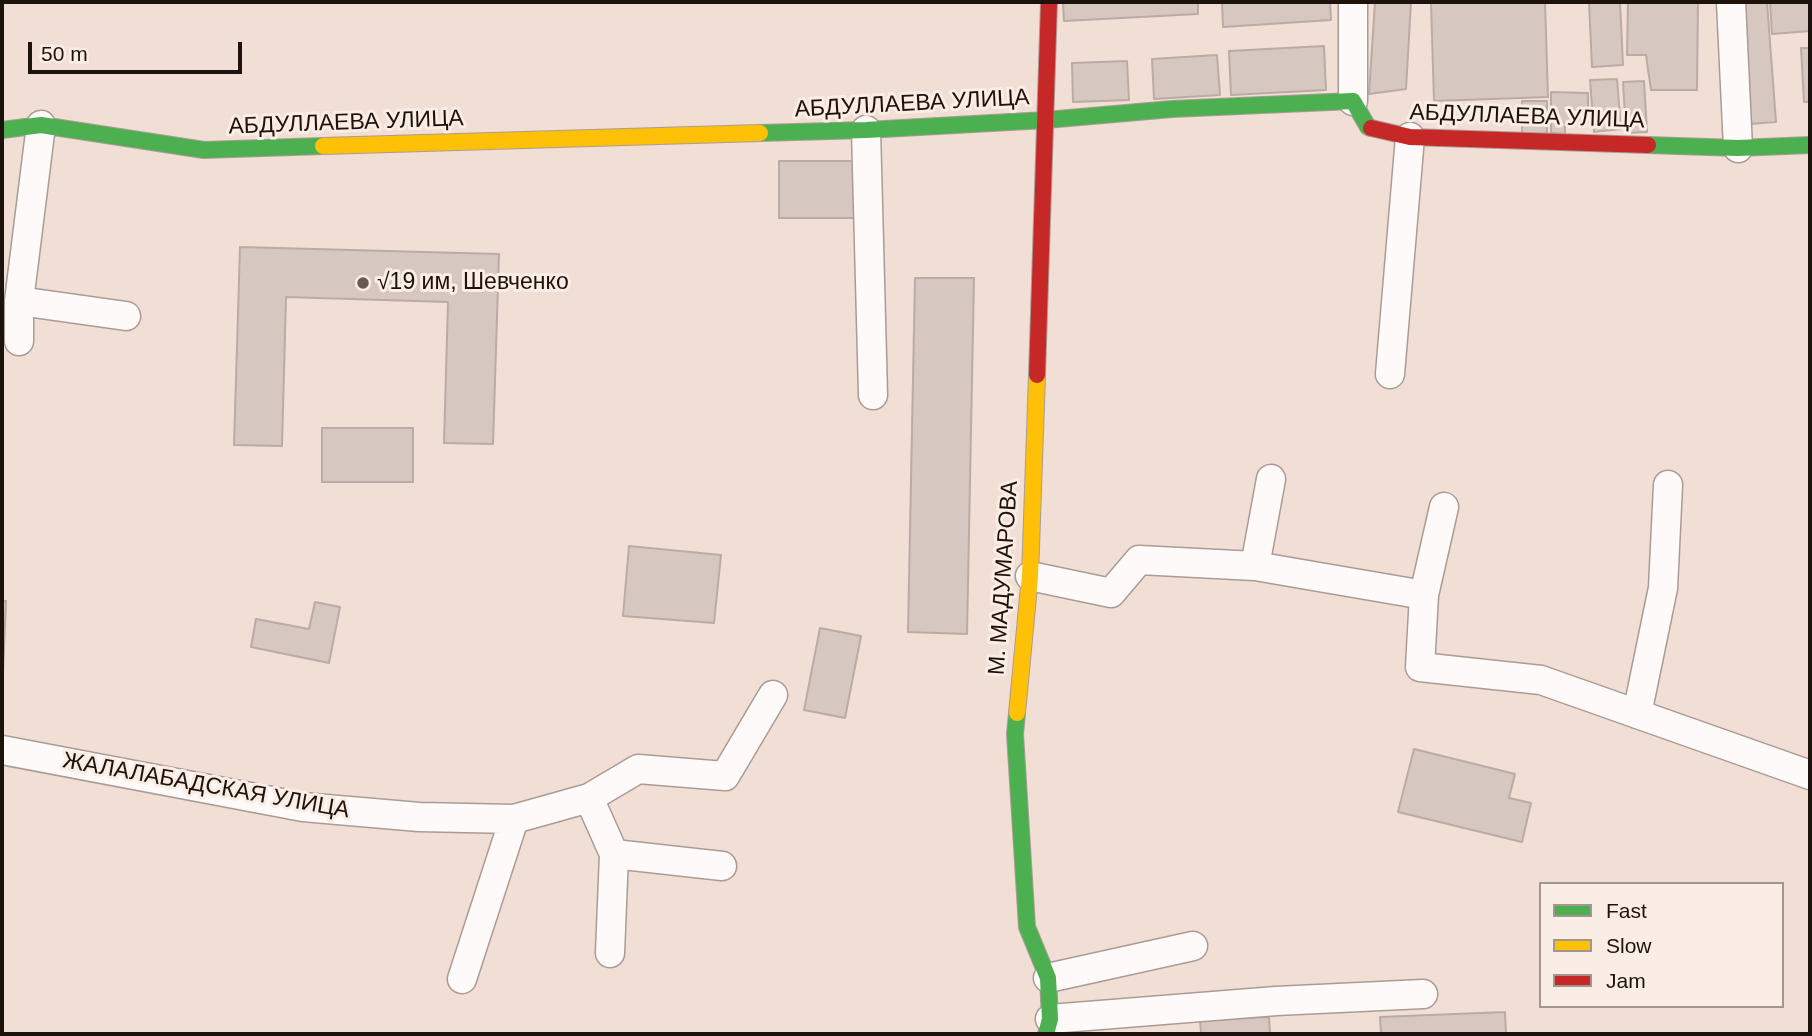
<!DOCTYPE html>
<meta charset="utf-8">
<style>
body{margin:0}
#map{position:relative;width:1812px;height:1036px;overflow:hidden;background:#f1ded5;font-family:Arial,sans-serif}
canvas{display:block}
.frame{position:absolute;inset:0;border:4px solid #1e130c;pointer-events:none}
.legend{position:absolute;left:1539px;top:882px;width:245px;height:126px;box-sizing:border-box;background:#faede5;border:2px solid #a2968e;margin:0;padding:9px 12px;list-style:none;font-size:21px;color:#1e130c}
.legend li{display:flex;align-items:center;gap:14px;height:35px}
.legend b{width:35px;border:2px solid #a2968e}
.scale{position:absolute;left:28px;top:42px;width:214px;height:32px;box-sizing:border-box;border:4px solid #1e130c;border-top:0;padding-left:9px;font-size:21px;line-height:24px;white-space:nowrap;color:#1e130c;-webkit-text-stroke:5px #faede5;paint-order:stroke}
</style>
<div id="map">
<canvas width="1812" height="1036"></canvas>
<div class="frame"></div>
<ul class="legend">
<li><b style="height:9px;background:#4caf50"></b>Fast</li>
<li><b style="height:9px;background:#ffc107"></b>Slow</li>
<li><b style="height:9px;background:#c62828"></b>Jam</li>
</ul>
<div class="scale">50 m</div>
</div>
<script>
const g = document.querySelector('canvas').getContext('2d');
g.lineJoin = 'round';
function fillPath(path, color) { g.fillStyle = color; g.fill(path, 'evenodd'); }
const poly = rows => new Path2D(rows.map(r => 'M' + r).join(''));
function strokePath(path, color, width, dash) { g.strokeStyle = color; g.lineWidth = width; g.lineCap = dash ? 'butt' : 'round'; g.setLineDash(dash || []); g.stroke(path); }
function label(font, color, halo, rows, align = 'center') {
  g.font = font + ' Arial,sans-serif'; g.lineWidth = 6; g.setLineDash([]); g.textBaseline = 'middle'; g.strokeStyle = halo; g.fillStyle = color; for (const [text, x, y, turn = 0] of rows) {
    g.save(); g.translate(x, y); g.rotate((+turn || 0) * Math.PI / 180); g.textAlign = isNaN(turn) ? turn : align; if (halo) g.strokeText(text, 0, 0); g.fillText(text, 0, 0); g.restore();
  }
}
const building = poly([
 [1063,2,1198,2,1198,14,1064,21,1063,2],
 [1222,2,1330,2,1331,20,1223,27,1222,2],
 [1375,2,1411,2,1406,89,1369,94,1375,2],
 [1431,2,1545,2,1548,97,1434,101,1431,2],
 [1589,2,1620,2,1623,65,1592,67,1589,2],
 [1628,2,1698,2,1697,90,1651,90,1646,55,1627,55,1628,2],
 [1740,2,1767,2,1776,122,1749,124,1740,2],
 [1770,2,1810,2,1810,31,1772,34,1770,2],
 [1324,46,1326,90,1231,95,1229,51,1324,46],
 [1801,48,1810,48,1810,102,1804,102,1801,48],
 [1217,55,1220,95,1154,99,1152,59,1217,55],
 [1127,61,1129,100,1073,102,1072,63,1127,61],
 [1617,79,1621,129,1594,132,1590,80,1617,79],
 [1644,81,1647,132,1626,133,1623,82,1644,81],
 [1551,92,1588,93,1588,123,1565,123,1565,134,1551,133,1551,92],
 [1522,101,1547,101,1547,135,1522,135,1522,101],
 [779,161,856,161,856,218,779,218,779,161],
 [240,247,499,254,493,444,444,443,448,302,286,297,282,446,234,445,240,247],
 [915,278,974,278,967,634,908,632,915,278],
 [322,428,413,428,413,482,322,482,322,428],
 [629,546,721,555,714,623,623,616,629,546],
 [2,601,6,601,2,696,2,601],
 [315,602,340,607,329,663,251,647,256,619,309,629,315,602],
 [820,628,861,636,845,718,804,710,820,628],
 [1414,749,1515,774,1509,798,1531,803,1522,842,1398,812,1414,749],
 [1505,1012,1506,1034,1381,1034,1380,1017,1505,1012],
 [1269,1017,1270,1034,1201,1034,1200,1020,1269,1017]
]);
fillPath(building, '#d7c7c1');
strokePath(building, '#baaba5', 2);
const street = poly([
 [1731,2,1738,148],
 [1353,101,1353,2],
 [866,130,873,395],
 [19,301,126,316],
 [19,341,19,301,41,125],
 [1390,374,1410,137],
 [1271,479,1255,566,1424,595,1420,667,1541,680,1810,775],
 [1030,576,1111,593,1139,560,1255,566],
 [1424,595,1444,507],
 [1637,714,1663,588,1668,485],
 [2,750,303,807,419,817,514,819,589,798,638,769,725,776,773,695],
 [589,798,614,854,610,953],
 [614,854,722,866],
 [1048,978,1193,946],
 [462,979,514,819],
 [1050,1019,1276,1001,1423,994]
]);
const fast = poly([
 [2,130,41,125,204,150,323,146],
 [760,133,866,130,1046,120,1172,109,1353,101,1368,127,1371,128],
 [1648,145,1738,148,1810,145],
 [1017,713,1015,734,1027,927,1048,978,1050,1019,1046,1034]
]);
const slow = poly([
 [323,146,760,133],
 [1017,713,1030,576,1037,375]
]);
const jam = poly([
 [1371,128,1410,137,1648,145],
 [1037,375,1049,2]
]);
strokePath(street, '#aa9c95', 31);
strokePath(fast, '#aa9c95', 18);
strokePath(slow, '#aa9c95', 18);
strokePath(jam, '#aa9c95', 18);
strokePath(street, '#fdfaf9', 28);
strokePath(fast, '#4caf50', 16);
strokePath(slow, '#ffc107', 16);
strokePath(jam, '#c62828', 16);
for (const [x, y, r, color] of [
 [363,283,7,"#685a52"]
]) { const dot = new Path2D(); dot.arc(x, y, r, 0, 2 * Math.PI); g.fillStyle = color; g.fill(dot); strokePath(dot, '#faede5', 2.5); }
label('23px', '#1e130c', '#faede5', [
 ["АБДУЛЛАЕВА УЛИЦА",912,104,-3],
 ["АБДУЛЛАЕВА УЛИЦА",1527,117,2],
 ["АБДУЛЛАЕВА УЛИЦА",346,123,-2],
 ["М. МАДУМАРОВА",1004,578,-86],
 ["ЖАЛАЛАБАДСКАЯ УЛИЦА",206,786,10]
]);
label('23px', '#1e130c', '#faede5', [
 ["√19 им, Шевченко",377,283]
], 'left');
</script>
